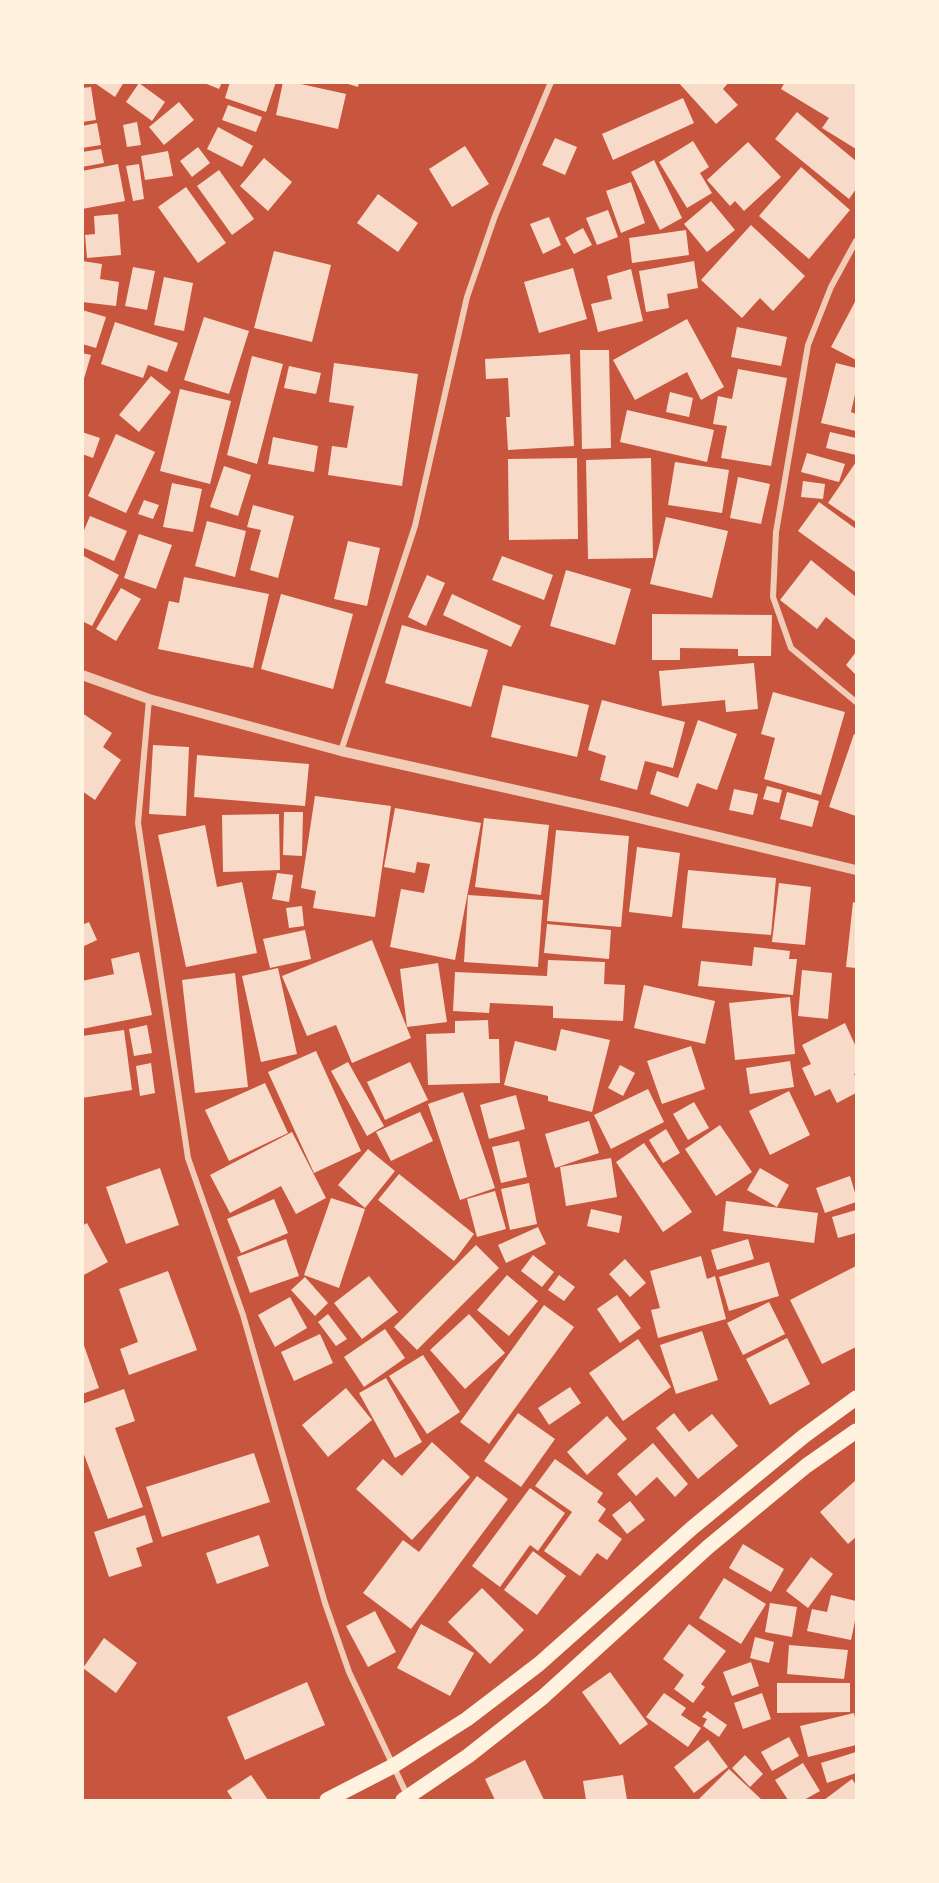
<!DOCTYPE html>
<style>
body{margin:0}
#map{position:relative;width:939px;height:1883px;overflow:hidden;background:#c8553d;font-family:Figtree,sans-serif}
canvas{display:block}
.frame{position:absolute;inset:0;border:84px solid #fff3e0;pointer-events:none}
</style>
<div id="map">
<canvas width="939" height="1883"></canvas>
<div class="frame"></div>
</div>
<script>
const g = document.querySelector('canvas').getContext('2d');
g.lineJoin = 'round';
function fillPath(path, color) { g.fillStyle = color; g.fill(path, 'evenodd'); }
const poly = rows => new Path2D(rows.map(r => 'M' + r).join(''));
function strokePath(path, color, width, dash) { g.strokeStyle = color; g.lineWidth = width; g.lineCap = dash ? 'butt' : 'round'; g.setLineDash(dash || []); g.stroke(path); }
fillPath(poly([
 [97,82,124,82,115,97,96,84],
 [202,82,222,82,219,89],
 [230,82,276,82,266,112,225,98],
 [283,82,292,82,346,94,338,129,276,115],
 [342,82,359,82,358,87],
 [678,82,729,82,723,89,738,105,716,124],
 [785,82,856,82,856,149,822,128,829,118,781,89],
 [139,83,165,102,152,121,126,102],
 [91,87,96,120,82,122,82,88],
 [683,98,694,123,613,160,602,134],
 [179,102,194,120,164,145,149,127],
 [228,105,262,117,256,132,222,120],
 [797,112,856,161,856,189,849,199,775,139],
 [137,122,141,145,127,147,123,125],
 [97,123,101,145,82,148,82,126],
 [218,127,253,146,242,167,207,149],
 [555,138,577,147,565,175,542,165],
 [693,141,709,167,700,173,712,193,687,208,659,162],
 [748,142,781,177,744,211,735,201,730,206,707,180],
 [465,146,489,184,452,207,429,169],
 [198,147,210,163,192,177,180,161],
 [101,149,104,163,82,167,82,152],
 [168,151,173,176,145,180,141,156],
 [264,158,292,182,268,211,240,186],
 [654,160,682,218,660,230,631,172],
 [118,164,125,201,82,209,82,171],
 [139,164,144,199,133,201,126,166],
 [801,167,850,210,809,259,759,216],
 [219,170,254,219,232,235,197,186],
 [631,182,645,223,621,233,606,191],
 [186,187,226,243,198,263,158,207],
 [378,194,418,223,398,252,357,223],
 [711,201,735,230,707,252,684,224],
 [608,210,618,237,597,245,586,218],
 [118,214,121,255,87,258,85,235,95,234,94,216],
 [549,217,561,245,543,254,530,224],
 [751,225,805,276,773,311,760,298,742,318,701,280],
 [583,228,592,245,574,254,565,238],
 [686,230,689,255,632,263,629,238],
 [274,251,331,265,312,342,254,328],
 [82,261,102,264,100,279,119,282,116,306,82,302],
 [694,261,698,288,667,294,669,308,646,312,639,271],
 [133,267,155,271,147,310,125,306],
 [573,268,587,319,539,333,524,282],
 [631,269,643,321,598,332,591,304,612,299,607,276],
 [164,277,193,283,184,331,154,325],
 [856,300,856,360,831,347],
 [82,310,106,317,96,348,82,344],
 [204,317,249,331,229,394,184,380],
 [687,319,724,387,701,400,687,372,635,400,613,360],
 [115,322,178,343,167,372,148,365,143,378,101,364],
 [737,327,787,337,781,366,731,357],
 [580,350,609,350,611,448,582,449],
 [82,353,91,355,83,382,82,382],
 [570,354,574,446,508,450,506,417,510,417,508,378,486,379,485,359],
 [252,356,283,364,257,464,227,455],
 [334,363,418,374,402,486,328,475,332,446,347,448,354,406,329,402],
 [836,363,856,368,856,390,851,412,856,414,856,431,821,423],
 [289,366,321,373,316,394,284,388],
 [738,369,787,378,771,466,721,458,727,426,713,424,718,396,732,399],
 [151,376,171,392,139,432,119,415],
 [180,389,231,401,210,484,160,471],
 [670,392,693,398,689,417,666,412],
 [627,410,714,430,707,462,620,442],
 [82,432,100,438,93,458,82,454],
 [830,432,856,438,856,455,826,448],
 [116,434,155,452,126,513,88,496],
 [273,437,318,446,314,472,268,464],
 [807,453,845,464,839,482,801,472],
 [577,458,578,539,509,540,508,459],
 [651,458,653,558,588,559,586,460],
 [675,462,729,470,722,513,668,505],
 [856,462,856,522,828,503],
 [224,466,251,475,238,516,210,507],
 [738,477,770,484,761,524,730,518],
 [803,481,825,484,823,499,801,497],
 [172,483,202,489,193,532,163,527],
 [144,500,159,505,153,519,138,514],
 [819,502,856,529,855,572,798,531],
 [253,505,294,516,278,578,250,570,261,530,247,527],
 [90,516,127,531,114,561,82,547,82,535],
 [666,517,728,531,712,598,650,584],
 [207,521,246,531,235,577,195,566],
 [139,534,172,545,156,589,124,578],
 [348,541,380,548,367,606,334,599],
 [82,555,119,575,92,626,82,621],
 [502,556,553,575,544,600,492,580],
 [811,560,856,597,856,641,826,617,817,629,780,600],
 [566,570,631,589,615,645,550,626],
 [427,575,445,583,426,626,408,617],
 [184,577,269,594,253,668,158,649,169,601,179,603],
 [121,588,141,599,116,641,96,629],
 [281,594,353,614,333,689,261,669],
 [452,594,521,626,511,647,443,615],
 [652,614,772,615,771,656,738,656,738,649,680,648,680,660,652,660],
 [402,625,488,650,471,707,385,683],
 [856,652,856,675,846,665],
 [754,663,758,709,726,712,725,700,662,706,659,671],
 [503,685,589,705,577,757,491,737],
 [773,692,845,712,821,795,764,779,775,738,761,734],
 [602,700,685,722,673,768,645,761,637,790,600,780,606,756,588,750],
 [82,713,112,733,103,747,121,760,95,800,82,791],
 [698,720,737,734,717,790,697,783,688,807,650,794,657,771,678,778],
 [854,734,856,735,856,816,829,807],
 [153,745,189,747,186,816,149,814],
 [197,755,309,764,305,806,194,797],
 [767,786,782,790,779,803,763,799],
 [734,789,758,794,753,815,729,810],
 [787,792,819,801,812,827,780,819],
 [315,796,391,806,375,917,313,908,316,891,301,888],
 [395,808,481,823,455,960,390,947,401,889,424,893,430,864,417,862,415,873,384,867],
 [284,812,303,812,302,856,283,855],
 [279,814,280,870,223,872,222,815],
 [484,818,549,825,541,895,475,887],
 [205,825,217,887,242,882,257,953,186,967,158,835],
 [556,830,629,836,621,927,547,921],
 [637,847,680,853,672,917,629,912],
 [688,870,776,878,771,935,682,928],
 [277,873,293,875,289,902,272,899],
 [779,883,811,887,805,945,772,942],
 [468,895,543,900,538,967,464,962],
 [853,902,856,903,856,968,846,967],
 [302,906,304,926,289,928,286,908],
 [89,922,97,940,82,947,82,925],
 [547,924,611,930,609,959,544,953],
 [305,930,311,959,270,968,263,939],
 [372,940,411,1038,352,1063,336,1025,307,1036,282,976],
 [754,947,790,951,789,959,797,959,793,995,698,986,701,961,752,966],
 [139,952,152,1015,82,1029,82,981,114,974,111,959],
 [548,960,605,962,604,984,625,985,623,1021,553,1018,553,1006,490,1003,489,1013,453,1011,455,972,547,976],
 [438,963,447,1022,407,1027,400,969],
 [278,968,297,1054,261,1062,242,976],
 [802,970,832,973,828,1019,798,1016],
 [235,973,248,1087,195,1093,182,980],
 [644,985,715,1001,705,1044,634,1028],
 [790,997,795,1054,735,1060,729,1003],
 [488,1020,489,1039,499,1039,500,1083,428,1085,426,1034,455,1033,455,1021],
 [845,1023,856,1047,856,1073,854,1074,856,1078,856,1093,837,1103,830,1089,815,1096,802,1068,811,1064,802,1045],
 [147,1025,152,1053,134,1056,129,1029],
 [561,1029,610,1040,592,1112,548,1101,548,1096,504,1085,515,1041,556,1051],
 [124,1030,132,1090,82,1098,82,1036],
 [691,1046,705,1089,662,1104,647,1061],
 [316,1051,361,1151,314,1173,268,1072],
 [790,1061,794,1087,750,1094,746,1068],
 [348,1062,384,1126,367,1136,331,1071],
 [410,1062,428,1100,385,1120,367,1082],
 [151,1063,155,1093,140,1096,136,1066],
 [620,1065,635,1073,623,1096,608,1088],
 [265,1083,288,1133,229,1161,205,1110],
 [648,1089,664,1122,611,1149,594,1115],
 [789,1091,810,1135,770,1155,749,1111],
 [463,1092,495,1188,460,1200,428,1104],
 [516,1095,525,1129,489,1139,480,1105],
 [694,1102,709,1128,688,1140,673,1114],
 [420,1112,433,1141,391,1161,376,1132],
 [589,1121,599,1153,555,1168,545,1134],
 [720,1125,752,1172,716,1196,685,1149],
 [666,1129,680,1153,663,1163,649,1140],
 [292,1132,326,1198,296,1214,281,1186,230,1213,210,1175],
 [519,1141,527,1177,501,1183,492,1147],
 [644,1143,692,1212,663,1232,616,1162],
 [368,1149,395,1171,365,1208,338,1185],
 [611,1158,617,1197,566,1206,560,1167],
 [160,1168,179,1225,126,1244,106,1187],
 [760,1168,789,1185,777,1207,747,1190],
 [399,1174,474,1234,454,1261,378,1200],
 [850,1176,856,1196,856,1202,825,1213,816,1188],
 [529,1183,537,1224,510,1230,501,1189],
 [495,1191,506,1229,477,1237,467,1199],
 [331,1198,365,1209,339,1288,304,1275],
 [274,1199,288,1233,241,1253,227,1219],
 [726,1201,818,1213,814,1243,723,1231],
 [591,1209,622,1216,619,1233,587,1226],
 [856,1210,856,1233,838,1238,832,1217],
 [87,1223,108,1262,82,1276,82,1226],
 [538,1227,546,1244,506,1263,498,1245],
 [286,1239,299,1276,250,1293,237,1257],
 [748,1239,754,1259,717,1270,711,1250],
 [476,1245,499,1268,417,1350,394,1327],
 [533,1255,554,1272,542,1287,521,1271],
 [701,1256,707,1279,715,1276,726,1319,658,1338,651,1310,660,1308,650,1271],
 [625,1259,646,1283,630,1297,609,1274],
 [769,1262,779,1296,729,1311,719,1277],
 [856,1266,856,1347,822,1364,790,1300],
 [168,1271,197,1350,129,1375,120,1349,138,1342,119,1289],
 [507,1275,538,1301,509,1336,477,1310],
 [559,1275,575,1287,564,1301,548,1290],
 [369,1276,398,1312,362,1339,334,1303],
 [305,1277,328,1303,315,1316,291,1290],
 [617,1295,641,1328,620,1343,597,1309],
 [290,1297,307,1328,275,1347,258,1315],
 [769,1302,785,1334,743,1355,727,1323],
 [544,1305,574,1327,489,1444,460,1422],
 [328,1314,347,1339,336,1346,318,1322],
 [469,1314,505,1353,465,1389,430,1350],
 [385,1329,405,1358,364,1387,344,1357],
 [702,1331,718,1380,676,1394,660,1345],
 [320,1334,333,1363,294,1381,281,1352],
 [787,1338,810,1384,770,1405,746,1359],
 [638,1339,671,1387,623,1421,589,1373],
 [82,1340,99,1388,82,1394],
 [423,1355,460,1412,427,1434,389,1376],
 [386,1378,422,1442,395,1458,359,1393],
 [570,1387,581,1403,549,1425,538,1408],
 [346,1388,372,1420,328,1457,302,1425],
 [124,1389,135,1421,115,1428,143,1507,108,1519,82,1449,82,1404],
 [518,1413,555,1439,521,1487,484,1461],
 [674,1413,689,1432,712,1414,738,1446,698,1479,656,1428],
 [607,1416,627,1439,587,1475,567,1452],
 [432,1442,470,1477,412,1540,356,1489,383,1459,402,1476],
 [653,1443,688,1484,675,1497,657,1477,636,1496,617,1474],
 [254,1453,270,1502,162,1537,146,1487],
 [555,1459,603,1493,597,1502,606,1509,598,1521,622,1539,607,1560,597,1553,580,1576,544,1551,572,1512,535,1486],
 [477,1476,508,1499,411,1629,363,1593,403,1540,419,1552],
 [856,1480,856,1537,848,1544,820,1512],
 [530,1488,565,1513,538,1551,530,1545,500,1587,472,1566],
 [630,1501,645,1520,627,1534,612,1515],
 [145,1515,153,1542,136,1548,142,1566,109,1577,94,1532],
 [259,1535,269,1566,217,1584,206,1553],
 [743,1544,784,1569,771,1592,729,1568],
 [533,1551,566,1576,537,1615,504,1590],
 [811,1557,833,1574,808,1608,786,1591],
 [724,1578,766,1604,741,1644,699,1618],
 [482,1588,524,1630,490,1664,448,1622],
 [831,1595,856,1601,856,1616,851,1640,807,1631,812,1609,827,1612],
 [770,1603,797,1607,792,1637,765,1632],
 [375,1611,396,1652,368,1667,346,1626],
 [421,1624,474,1653,450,1696,397,1668],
 [689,1624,726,1651,701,1684,705,1687,693,1703,674,1689,684,1675,663,1659],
 [755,1637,774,1642,769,1663,750,1658],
 [104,1638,137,1663,116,1693,83,1668],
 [789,1645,848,1650,844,1679,787,1674],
 [751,1662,759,1686,732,1696,723,1672],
 [610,1672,648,1724,620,1745,582,1692],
 [307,1682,325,1725,245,1760,227,1717],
 [777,1683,850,1683,850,1712,777,1713],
 [664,1693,686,1708,681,1715,701,1728,688,1747,646,1717],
 [762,1693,771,1719,743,1729,734,1703],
 [707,1711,727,1725,719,1737,703,1726,707,1719,702,1717],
 [854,1713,856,1723,856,1745,808,1757,800,1726],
 [789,1737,799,1756,772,1771,761,1752],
 [708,1740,728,1767,694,1793,674,1767],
 [856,1752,856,1773,827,1783,821,1763],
 [745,1755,763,1774,750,1787,732,1768],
 [525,1760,544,1800,495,1800,485,1779],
 [803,1763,820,1791,804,1800,788,1800,775,1780],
 [729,1769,762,1800,698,1800],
 [251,1775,268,1800,233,1800,227,1791],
 [623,1775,627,1800,586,1800,583,1781],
 [852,1779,856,1785,856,1800,824,1800]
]), '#f7dbc8');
strokePath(poly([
 [856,241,831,287,808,345,776,532,773,597,791,648,856,702],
 [149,699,138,823,188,1158,243,1315,325,1603,349,1672,408,1797],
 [341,751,415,526,467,297,495,216,551,82]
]), '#f1ccb7', 6);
strokePath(poly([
 [82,675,149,699,341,751,614,812,856,870]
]), '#f1ccb7', 10);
strokePath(poly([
 [327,1800,393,1766,467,1719,539,1664,692,1528,804,1436,856,1398],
 [403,1800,468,1756,543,1697,708,1547,806,1466,856,1431]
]), '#fff3e0', 15);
</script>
